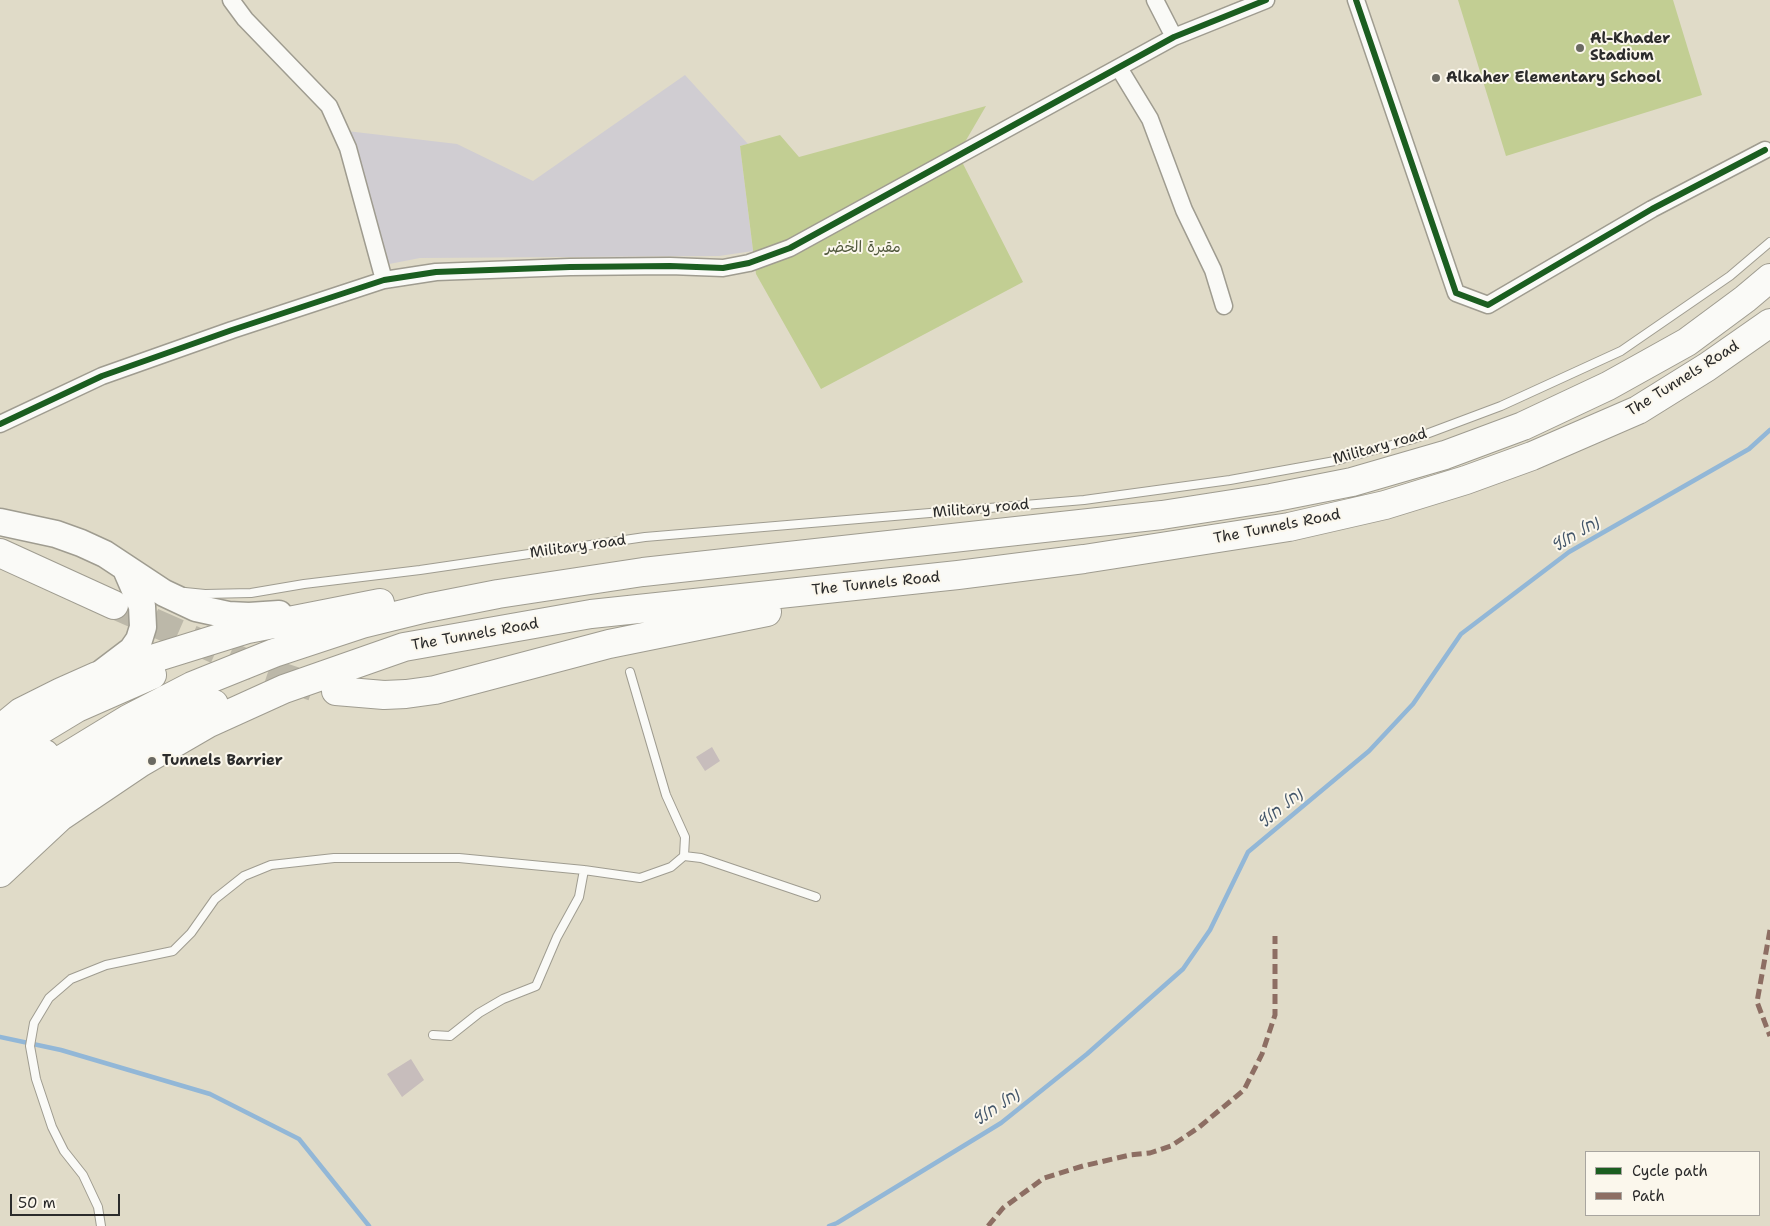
<!DOCTYPE html>
<meta charset="utf-8">
<style>
body{margin:0}
#map{position:relative;width:1770px;height:1226px;overflow:hidden;background:#e0dbc8;font-family:"Shantell Sans",sans-serif}
canvas{display:block}
.legend{position:absolute;left:1585px;top:1151px;width:175px;height:65px;box-sizing:border-box;background:#fbf7ec;border:1px solid #a8a59f;margin:0;padding:6px 9px;list-style:none;font-size:15px;color:#2b2b2b}
.legend li{display:flex;align-items:center;gap:10px;height:25px}
.legend b{width:25px;border:1px solid #a8a59f}
.scale{position:absolute;left:10px;top:1194px;width:110px;height:22px;box-sizing:border-box;border:2px solid #2b2b2b;border-top:0;padding-left:6px;font-size:15px;line-height:18px;white-space:nowrap;color:#2b2b2b;-webkit-text-stroke:4px #fbf7ec;paint-order:stroke}
</style>
<div id="map">
<canvas width="1770" height="1226"></canvas>
<ul class="legend">
<li><b style="height:6px;background:#1b5e20"></b>Cycle path</li>
<li><b style="height:6px;background:#8d6e63"></b>Path</li>
</ul>
<div class="scale">50 m</div>
</div>
<script>
const g = document.querySelector('canvas').getContext('2d');
g.lineJoin = 'round';
function fillPath(path, color) { g.fillStyle = color; g.fill(path, 'evenodd'); }
const poly = rows => new Path2D(rows.map(r => 'M' + r).join(''));
function strokePath(path, color, width, dash) { g.strokeStyle = color; g.lineWidth = width; g.lineCap = dash ? 'butt' : 'round'; g.setLineDash(dash || []); g.stroke(path); }
function label(font, color, halo, rows, align = 'center') {
  g.font = font + ' "Shantell Sans","Playpen Sans Arabic","Playpen Sans Hebrew",sans-serif'; g.lineWidth = 4; g.setLineDash([]); g.textBaseline = 'middle'; g.strokeStyle = halo; g.fillStyle = color; for (const [text, x, y, turn = 0] of rows) {
    g.save(); g.translate(x, y); g.rotate((+turn || 0) * Math.PI / 180); g.textAlign = isNaN(turn) ? turn : align; if (halo) g.strokeText(text, 0, 0); g.fillText(text, 0, 0); g.restore();
  }
}
fillPath(poly([
 [685,75,748,144,740,146,753,251,719,256,420,258,384,265,347,131,457,144,533,181]
]), '#d0cdd2');
fillPath(poly([
 [1458,0,1673,0,1702,95,1506,156],
 [986,106,958,154,1023,282,821,389,756,274,740,146,780,135,799,157]
]), '#c2ce93');
strokePath(poly([
 [0,1037,61,1050,210,1094,299,1139,369,1226],
 [829,1226,837,1223,1001,1123,1087,1054,1183,969,1210,930,1248,852,1369,751,1413,704,1461,634,1569,552,1749,449,1770,430]
]), '#92b7d7', 4.5);
fillPath(poly([
 [712,747,720,761,705,771,696,757],
 [411,1059,424,1080,402,1097,387,1074]
]), '#c7bdbc');
strokePath(poly([
 [114,605,262,670,313,687]
]), '#bcb8a9', 28, [28, 14]);
const service = poly([
 [185,592,205,594,251,593,304,584,420,570,645,537,1084,500,1230,480,1335,461,1413,439,1501,406,1621,351,1730,276,1770,242],
 [684,856,701,858,816,897],
 [433,1035,450,1036,479,1013,503,999,536,986,557,937,579,897,584,870],
 [101,1226,98,1207,83,1175,64,1151,52,1127,36,1079,30,1046,34,1023,49,998,71,979,106,965,173,951,191,933,215,899,244,876,271,865,334,858,459,858,584,870,640,878,671,867,684,856,685,837,666,795,630,672]
]);
const minor = poly([
 [231,0,245,19,329,106,348,148,384,280],
 [1155,0,1174,37],
 [1356,0,1456,293,1488,305,1652,209,1765,150],
 [1119,68,1150,119,1184,210,1213,270,1224,306],
 [0,424,102,376,232,330,384,280,436,272,570,267,670,266,723,268,749,263,790,248,1174,37,1266,0]
]);
const primary = poly([
 [0,522,56,534,81,543,105,554,164,593,196,608,228,615,249,616,279,614],
 [103,672,132,650,139,640,143,627,142,606,126,569]
]);
const trunk = poly([
 [0,553,114,605],
 [336,691,384,695,406,694,435,690,609,644,767,612],
 [0,729,21,712,61,692,97,676,248,629,380,603],
 [0,758,24,740,77,708,152,675],
 [0,785,45,754],
 [0,812,64,758,128,719,192,686,274,653,362,624,427,608,498,594,643,572,1162,515,1271,498,1352,482,1445,455,1523,426,1608,386,1687,342,1745,299,1770,278],
 [0,840,32,809,85,767,160,726,214,704],
 [0,873,60,817,140,763,209,723,284,689,404,647,591,614,958,575,1084,559,1289,527,1385,505,1466,480,1532,456,1638,410,1707,367,1770,323]
]);
strokePath(service, '#9f9c90', 10);
strokePath(minor, '#9f9c90', 19);
strokePath(primary, '#9f9c90', 29);
strokePath(trunk, '#9f9c90', 30);
strokePath(service, '#fafaf7', 8);
strokePath(minor, '#fafaf7', 16);
strokePath(primary, '#fafaf7', 26);
strokePath(trunk, '#fafaf7', 28);
strokePath(poly([
 [1770,930,1757,1002,1770,1036],
 [988,1226,1003,1208,1044,1178,1083,1166,1130,1155,1150,1153,1171,1146,1198,1128,1244,1090,1262,1054,1275,1015,1275,936]
]), '#8d6e63', 5, [10, 5]);
strokePath(poly([
 [1356,0,1456,293,1488,305,1652,209,1765,150],
 [0,424,102,376,232,330,384,280,436,272,570,267,670,266,723,268,749,263,790,248,1174,37,1266,0]
]), '#1b5e20', 6);
for (const [x, y, r, color] of [
 [1580,48,5,"#6a6962"],
 [1436,78,5,"#6a6962"],
 [152,761,5,"#6a6962"]
]) { const dot = new Path2D(); dot.arc(x, y, r, 0, 2 * Math.PI); g.fillStyle = color; g.fill(dot); strokePath(dot, '#fbf7ec', 2); }
label('bold 15px', '#2b2b2b', '#fbf7ec', [
 ["Al-Khader",1590,39],
 ["Stadium",1590,56],
 ["Alkaher Elementary School",1446,78],
 ["Tunnels Barrier",162,761]
], 'left');
label('15px', '#51593d', '#fbf7ec', [
 ["مقبرة الخضر",863,248]
]);
label('15px', '#2b2b2b', '#fbf7ec', [
 ["The Tunnels Road",1683,379,-32],
 ["Military road",1380,447,-16],
 ["Military road",981,509,-5],
 ["The Tunnels Road",1277,527,-11],
 ["Military road",578,547,-8],
 ["The Tunnels Road",876,584,-6],
 ["The Tunnels Road",475,635,-10]
]);
label('italic 16px', '#43566a', '#fbf7ec', [
 ["נחל חלץ",1576,535,-32],
 ["נחל חלץ",1281,809,-40],
 ["נחל חלץ",997,1108,-35]
]);
</script>
